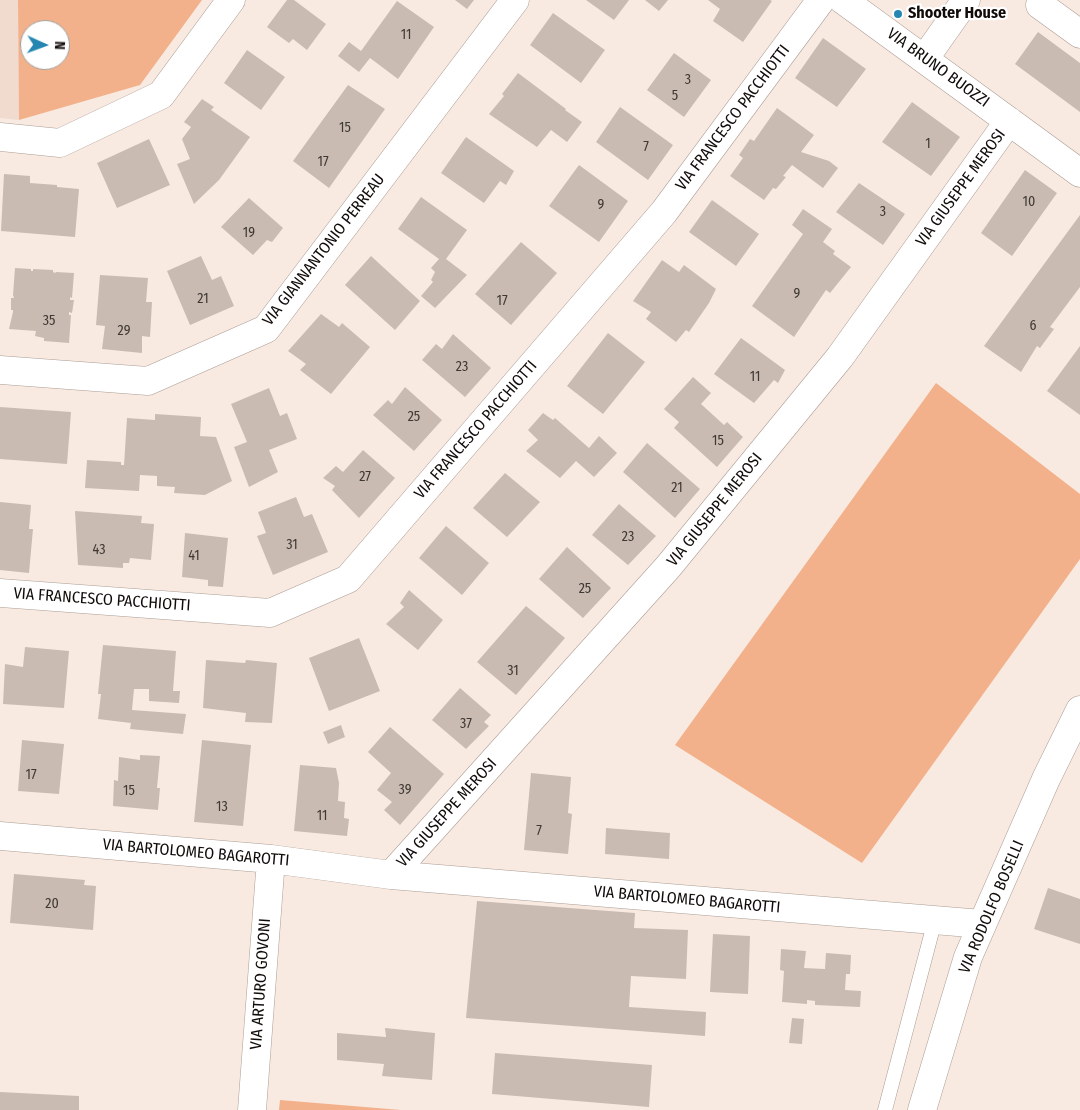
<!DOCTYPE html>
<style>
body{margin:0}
#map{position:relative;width:1080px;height:1110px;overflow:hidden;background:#f9eae1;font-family:"Fira Sans Condensed",sans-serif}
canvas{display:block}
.north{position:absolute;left:20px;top:20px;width:50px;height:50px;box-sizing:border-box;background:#fff;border:1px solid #a09e9d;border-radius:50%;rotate:92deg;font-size:14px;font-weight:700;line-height:20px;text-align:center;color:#110c09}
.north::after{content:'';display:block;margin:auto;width:18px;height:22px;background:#2486b1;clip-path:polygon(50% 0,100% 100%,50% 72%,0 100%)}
</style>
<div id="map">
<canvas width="1080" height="1110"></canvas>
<div class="north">N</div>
</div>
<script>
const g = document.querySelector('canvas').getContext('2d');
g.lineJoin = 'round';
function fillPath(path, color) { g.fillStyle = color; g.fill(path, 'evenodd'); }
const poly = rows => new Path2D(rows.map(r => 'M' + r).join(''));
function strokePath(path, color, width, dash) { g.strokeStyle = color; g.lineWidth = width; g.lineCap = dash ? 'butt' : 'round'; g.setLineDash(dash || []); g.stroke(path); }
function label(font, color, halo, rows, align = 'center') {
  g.font = font + ' "Fira Sans Condensed",sans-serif'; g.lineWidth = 4.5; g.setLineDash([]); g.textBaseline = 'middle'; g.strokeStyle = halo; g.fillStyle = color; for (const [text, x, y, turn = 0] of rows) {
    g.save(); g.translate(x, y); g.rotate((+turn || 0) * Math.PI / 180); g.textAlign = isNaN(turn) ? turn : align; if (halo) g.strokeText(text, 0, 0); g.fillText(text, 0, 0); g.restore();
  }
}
fillPath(poly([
 [0,0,18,0,19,120,0,118]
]), '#f0dbce');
fillPath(poly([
 [18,0,202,0,140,85,19,120],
 [30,30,60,30,60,60,30,60],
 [936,383,1080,494,1080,559,862,863,675,745],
 [280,1100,401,1110,279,1110]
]), '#f2b18a');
fillPath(poly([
 [287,0,294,0,326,24,307,50,293,39,289,43,267,27],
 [455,0,474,0,467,9],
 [586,0,629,0,614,20],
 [645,0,668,0,659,11],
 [708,0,770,0,772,1,743,42,713,21,720,9],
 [397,1,434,27,398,79,370,58,359,72,338,56,349,42,361,51],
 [553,13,605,50,581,83,530,45],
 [1038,32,1080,63,1080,112,1015,64],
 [823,38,866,69,837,107,795,78],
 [247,50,285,77,261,110,224,83],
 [674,53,711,80,684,117,647,90],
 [518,73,566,109,565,110,582,122,567,142,551,130,537,147,489,114,504,96,502,94],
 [348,85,385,109,329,188,293,161],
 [202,99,214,107,211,110,250,137,219,180,194,204,177,164,190,159,182,139,191,127,184,122],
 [912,102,960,137,931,176,882,142],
 [620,107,673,145,648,180,596,142],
 [777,108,814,135,801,152,829,161,838,168,823,188,792,165,783,176,786,177,776,189,773,188,764,200,730,176,743,158,739,155,750,139,754,141],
 [466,137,514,171,506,185,500,181,484,203,441,173],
 [149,139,170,185,117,208,97,163],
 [579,165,628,201,599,242,549,206],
 [1025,170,1057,193,1012,256,981,233],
 [4,174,30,176,30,183,57,185,57,187,79,189,75,237,1,231],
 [859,183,905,214,883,245,836,212],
 [421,197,467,230,446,259,467,275,435,308,421,296,433,282,431,280,435,272,431,268,439,259,398,229],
 [249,198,283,228,272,242,267,240,253,255,221,227],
 [712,200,759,234,736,266,689,232],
 [803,209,832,229,823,242,835,251,833,254,851,267,830,293,826,290,794,337,752,306,803,234,792,225],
 [1080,215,1080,287,1050,327,1054,329,1040,348,1037,346,1021,372,984,346],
 [521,242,557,273,511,325,475,294],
 [201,256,212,280,221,276,234,306,190,325,167,271],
 [371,256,420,301,395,330,345,285],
 [662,260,679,272,684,265,716,289,709,303,689,332,686,330,676,342,646,319,651,312,633,301],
 [15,268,31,269,31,271,33,271,33,269,53,270,53,272,55,273,56,272,74,273,72,298,70,297,70,300,74,300,72,313,69,312,69,315,71,315,69,343,44,341,44,338,35,336,36,331,9,329,13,312,13,310,11,310,11,298,14,298,13,295],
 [100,275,148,278,146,302,152,302,150,337,142,336,142,353,102,349,105,326,96,325],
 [321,314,339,327,342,323,370,347,331,394,300,370,306,364,288,351],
 [608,333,645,362,603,414,567,386],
 [453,334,491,368,465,397,422,360,436,344,442,349],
 [741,338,785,370,778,383,774,380,754,403,714,374],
 [1080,346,1080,415,1047,391],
 [693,377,711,393,701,404,724,425,727,422,743,437,717,467,674,428,679,422,664,409],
 [405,387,442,420,414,451,373,415,388,400,392,404],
 [269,388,280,416,287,413,297,439,269,450,278,472,249,487,234,447,247,442,231,404],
 [0,407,71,412,67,464,0,459],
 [543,413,553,420,555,418,589,448,599,436,617,453,594,477,576,461,560,478,526,451,538,440,528,430],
 [155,414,201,417,200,436,216,437,232,481,205,495,174,493,175,487,157,486,157,476,140,475,139,491,85,488,87,460,121,462,121,465,124,465,127,418,155,420],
 [647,443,700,489,675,518,623,472],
 [363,450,395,478,359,518,332,490,335,486,323,478,336,466,343,472],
 [505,473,540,502,507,537,473,508],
 [296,497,304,517,312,514,328,552,273,575,257,536,266,533,258,512],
 [0,502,31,505,29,529,33,529,29,573,0,570],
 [619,504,656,536,628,565,592,535],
 [75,511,142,516,141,523,154,524,151,560,130,558,129,563,123,563,123,568,78,565],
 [446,526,489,563,462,595,419,558],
 [185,533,228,538,223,587,208,586,208,580,182,577],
 [567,547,611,588,583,618,539,579],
 [409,590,443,620,418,650,386,624,404,607,400,603],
 [526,606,565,638,516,695,477,662],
 [359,638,380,691,329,711,309,658],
 [103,645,176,651,173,691,180,691,179,703,149,701,149,689,134,689,132,710,186,714,183,734,130,729,131,723,98,719,101,694,98,694],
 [25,647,69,651,64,708,3,704,5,664,23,667],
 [206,660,245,663,246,660,277,663,272,723,245,722,246,713,203,708],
 [460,688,491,715,484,722,489,726,466,749,432,720],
 [341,725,345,737,328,744,323,732],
 [390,727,444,774,400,825,384,810,392,802,377,790,391,773,368,752],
 [22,740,64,744,59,794,18,791],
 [202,740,251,745,243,826,194,822],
 [140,755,160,756,157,788,160,788,158,810,113,806,114,780,118,781,119,757,140,760],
 [300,765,336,768,339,783,338,801,345,802,344,818,349,819,347,836,294,831],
 [531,773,571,777,568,813,572,814,568,854,524,850],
 [606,828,670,833,669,859,605,854],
 [14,874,85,880,84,885,96,886,93,930,10,923],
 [1048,888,1080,899,1080,944,1034,929],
 [477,901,635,913,634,928,688,930,686,979,631,976,629,1007,706,1012,705,1036,466,1018],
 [713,934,750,936,748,994,710,992],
 [781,949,806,951,804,968,825,969,826,953,851,955,850,974,846,974,845,990,861,991,860,1007,815,1005,815,1001,807,1000,807,1004,782,1002,784,971,780,970],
 [792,1018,804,1019,802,1044,789,1043],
 [385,1028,435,1033,432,1080,382,1076,384,1064,337,1060,337,1033,386,1037],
 [495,1053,652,1065,649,1107,492,1094],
 [0,1092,79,1096,79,1110,0,1110]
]), '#c9bbb2');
const lane = poly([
 [885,1110,935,920]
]);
const street = poly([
 [843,0,1080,173],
 [1040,5,1080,34],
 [925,58,966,0],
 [0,137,60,143,161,95,231,0],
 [0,370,148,381,266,329,515,0],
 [0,593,270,613,348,579,664,212,821,0],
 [0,836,271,859,391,875,982,924],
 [391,875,668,567,840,357,1009,121],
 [252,1110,271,859]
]);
const secondary = poly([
 [922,1110,968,957,1046,779,1080,710]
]);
strokePath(lane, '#ab9d95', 15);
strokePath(street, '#ab9d95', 29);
strokePath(secondary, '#ab9d95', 29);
strokePath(lane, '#fff', 14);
strokePath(street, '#fff', 28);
strokePath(secondary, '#fff', 28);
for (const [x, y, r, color] of [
 [898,14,5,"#2486b1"]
]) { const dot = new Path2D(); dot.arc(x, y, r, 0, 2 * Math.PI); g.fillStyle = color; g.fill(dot); strokePath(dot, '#fff', 2); }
label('14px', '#3f3833', null, [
 ["11",406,35],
 ["3",688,80],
 ["5",675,96],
 ["15",345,128],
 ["1",928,144],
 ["7",646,147],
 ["17",323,162],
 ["10",1029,202],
 ["9",601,205],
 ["3",883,212],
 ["19",249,233],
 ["9",797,294],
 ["21",203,299],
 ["17",502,301],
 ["35",49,321],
 ["6",1033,326],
 ["29",124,331],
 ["23",462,367],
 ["11",755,377],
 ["25",414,417],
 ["15",718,441],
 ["27",365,477],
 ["21",677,488],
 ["23",628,537],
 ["31",292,545],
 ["43",99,550],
 ["41",194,556],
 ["25",585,589],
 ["31",513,671],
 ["37",466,724],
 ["17",31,775],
 ["39",405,790],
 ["15",129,791],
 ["13",222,807],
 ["11",322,816],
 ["7",539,831],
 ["20",52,904]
]);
label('bold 16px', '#110c09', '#fff', [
 ["Shooter House",908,14]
], 'left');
label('16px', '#110c09', '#fff', [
 ["VIA BRUNO BUOZZI",938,68,36],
 ["VIA FRANCESCO PACCHIOTTI",733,118,-53],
 ["VIA GIUSEPPE MEROSI",961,188,-54],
 ["VIA GIANNANTONIO PERREAU",324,250,-52],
 ["VIA FRANCESCO PACCHIOTTI",476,430,-49],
 ["VIA GIUSEPPE MEROSI",715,510,-51],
 ["VIA FRANCESCO PACCHIOTTI",102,600,4],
 ["VIA GIUSEPPE MEROSI",447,813,-48],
 ["VIA BARTOLOMEO BAGAROTTI",196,853,5],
 ["VIA BARTOLOMEO BAGAROTTI",687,900,5],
 ["VIA RODOLFO BOSELLI",992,907,-67],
 ["VIA ARTURO GOVONI",261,984,-86]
]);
</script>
